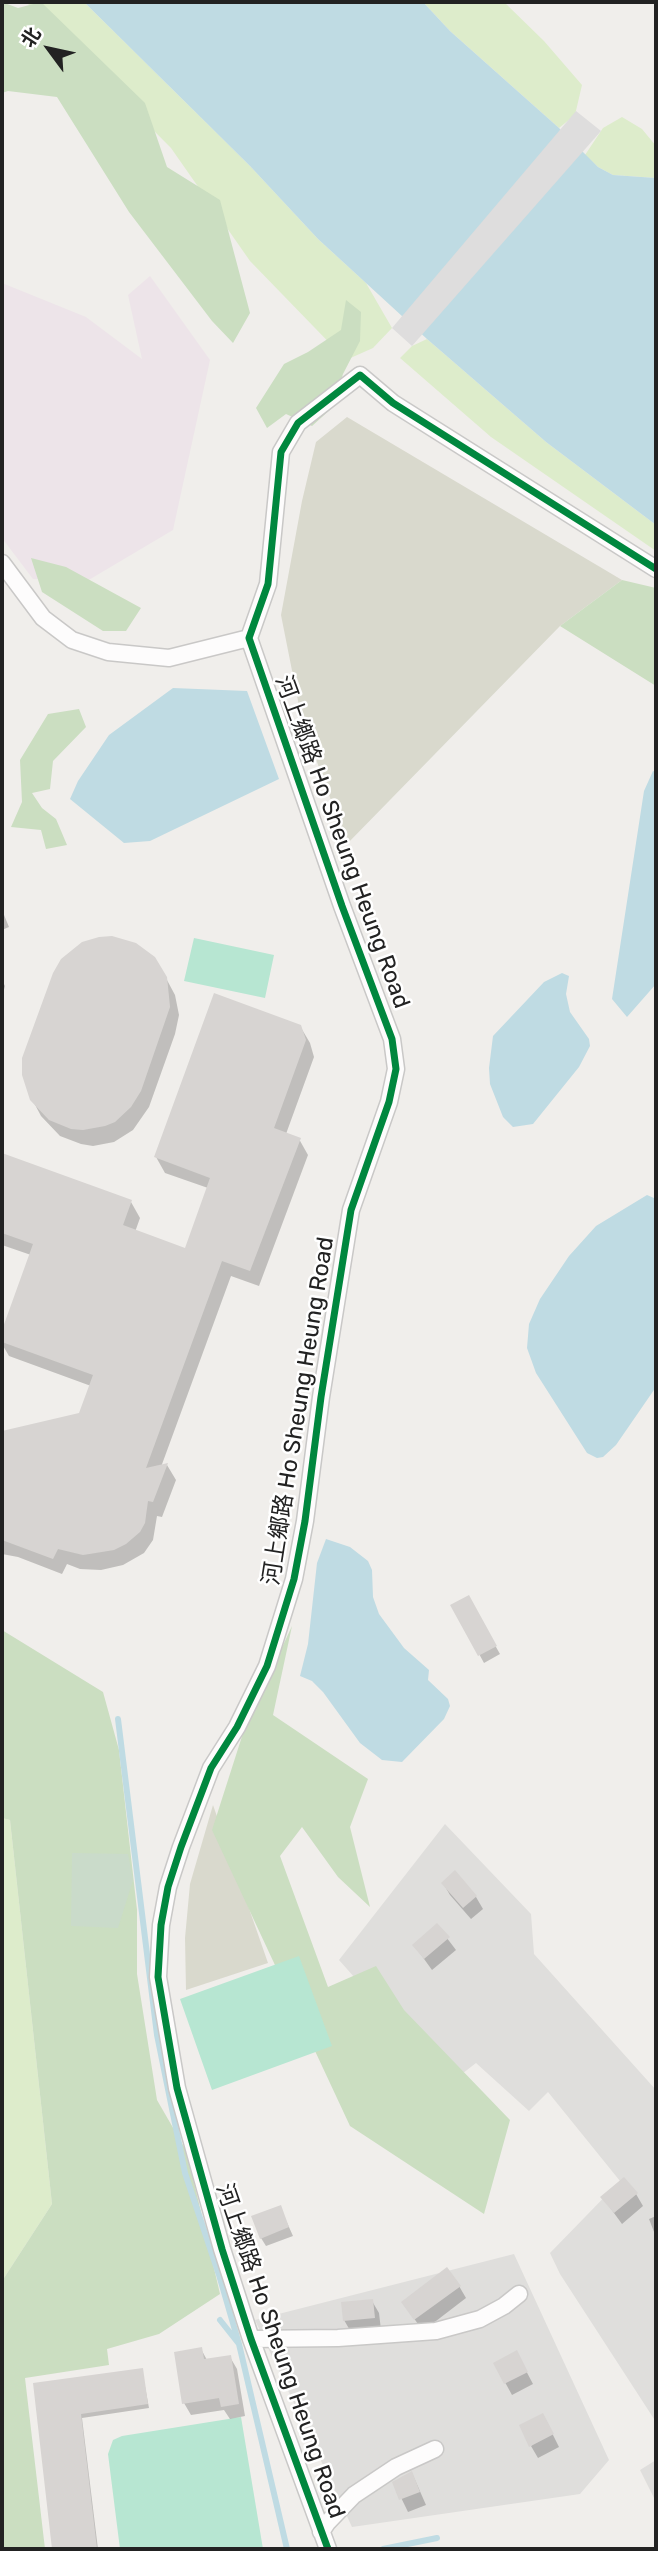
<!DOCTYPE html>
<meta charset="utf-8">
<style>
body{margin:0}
#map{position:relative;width:658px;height:2551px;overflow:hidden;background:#f0eeeb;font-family:Rubik,"Noto Sans SC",sans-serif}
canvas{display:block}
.frame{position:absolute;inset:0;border:4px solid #222;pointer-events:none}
.north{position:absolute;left:14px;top:14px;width:70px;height:70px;-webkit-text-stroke:5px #fff;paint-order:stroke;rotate:303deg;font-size:19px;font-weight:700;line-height:28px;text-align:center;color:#222}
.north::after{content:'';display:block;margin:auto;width:24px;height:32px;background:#222;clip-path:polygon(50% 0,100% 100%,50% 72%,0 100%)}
</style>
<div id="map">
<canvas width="658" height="2551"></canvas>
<div class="frame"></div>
<div class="north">北</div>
</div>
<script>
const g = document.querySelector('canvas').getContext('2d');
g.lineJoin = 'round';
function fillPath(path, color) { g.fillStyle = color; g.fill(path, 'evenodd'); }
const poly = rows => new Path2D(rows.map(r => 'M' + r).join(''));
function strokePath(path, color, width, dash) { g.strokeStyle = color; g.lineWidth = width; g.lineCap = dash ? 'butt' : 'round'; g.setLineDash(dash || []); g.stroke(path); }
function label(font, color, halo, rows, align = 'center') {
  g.font = font + ' Rubik,"Noto Sans SC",sans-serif'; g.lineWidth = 5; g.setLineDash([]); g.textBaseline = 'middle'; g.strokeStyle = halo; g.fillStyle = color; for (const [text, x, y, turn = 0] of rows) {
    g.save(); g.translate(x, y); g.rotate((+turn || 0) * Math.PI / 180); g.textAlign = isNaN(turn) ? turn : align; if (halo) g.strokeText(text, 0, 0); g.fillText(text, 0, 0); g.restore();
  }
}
fillPath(poly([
 [445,1824,531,1914,534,1954,656,2090,656,2422,560,2274,550,2253,620,2181,548,2092,529,2111,476,2063,449,2084,339,1960],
 [514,2254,609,2460,580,2494,352,2527,255,2320],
 [656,2460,656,2502,640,2470]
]), '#dfdedc');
fillPath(poly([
 [150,276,210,360,173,530,87,581,33,579,2,538,2,283,86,317,142,359,128,295]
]), '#ede4e9');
fillPath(poly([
 [347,417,622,580,560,626,347,844,302,721,281,615,302,501,316,442],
 [213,1805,268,1963,186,1990,185,1938,190,1884]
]), '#d9d9cd');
fillPath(poly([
 [26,2,84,2,250,166,318,239,366,283,392,328,373,348,346,360,250,261,171,148],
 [423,2,504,2,544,41,582,85,575,115,559,128,450,31],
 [622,117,642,129,656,146,656,178,613,175,598,167,585,155,603,128],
 [427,339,546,442,656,525,656,551,491,437,400,358,412,346],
 [2,1818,10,1820,52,2204,2,2281]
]), '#ddeccb');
fillPath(poly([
 [2,2,18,8,41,2,145,103,167,167,220,200,250,313,233,343,212,321,129,212,57,97,8,91,2,93],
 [346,300,361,312,360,341,343,374,332,408,312,426,286,414,267,428,256,408,284,364,308,352,341,330],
 [31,558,66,567,141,608,126,631,103,631,42,592],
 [622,580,656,588,656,686,560,626],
 [79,709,86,727,53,761,50,789,32,793,42,808,56,819,67,845,46,849,41,830,11,827,22,802,20,760,48,714],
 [292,1626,273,1715,368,1779,350,1827,370,1907,338,1877,302,1827,280,1856,328,1987,376,1966,404,2010,510,2120,484,2214,350,2126,212,1830,245,1727],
 [2,1630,103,1692,119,1750,137,1910,137,1974,157,2100,187,2152,220,2294,159,2334,107,2349,109,2365,25,2378,45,2549,2,2549,2,2281,52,2204,10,1820,2,1818]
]), '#cbdec1');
fillPath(poly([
 [72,1853,128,1854,133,1880,118,1928,71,1926]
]), '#cadbca');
fillPath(poly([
 [194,938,274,955,265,998,184,981],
 [299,1956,332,2046,212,2090,180,1999],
 [241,2417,263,2549,120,2549,108,2454,113,2440,122,2436]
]), '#b7e6d2');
fillPath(poly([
 [84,2,423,2,450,31,559,128,598,167,613,175,656,178,656,525,546,442,427,339,318,239,250,166],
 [173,688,247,691,279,779,150,841,124,843,70,799,78,781,109,735],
 [653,771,656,772,656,984,627,1017,612,999,644,791],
 [562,973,569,976,566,994,570,1012,589,1039,590,1046,579,1067,533,1124,513,1127,503,1117,490,1084,489,1068,493,1036,544,982],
 [647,1195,654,1198,656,1202,656,1387,616,1445,603,1457,597,1458,587,1453,536,1373,527,1348,529,1324,540,1299,569,1256,596,1226],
 [326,1539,350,1547,368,1561,372,1570,373,1597,379,1614,404,1648,429,1670,428,1680,448,1699,450,1706,444,1719,402,1762,382,1760,360,1743,323,1692,312,1681,300,1676,308,1644,317,1563]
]), '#bfdbe3');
fillPath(poly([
 [576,111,601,131,412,346,392,328]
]), '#dedddd');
fillPath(poly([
 [2,910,9,927,2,930],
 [160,967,175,995,179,1015,175,1034,149,1107,133,1130,114,1142,93,1146,81,1144,60,1136,41,1116,32,1099],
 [2,980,5,986,2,997],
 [300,1026,310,1043,314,1057,286,1134,299,1139,308,1155,259,1286,231,1276,161,1467,167,1465,176,1480,162,1517,157,1516,153,1540,144,1553,123,1565,101,1570,80,1569,67,1564,62,1574,18,1557,2,1554,2,1433,81,1414,91,1386,9,1356,2,1344,2,1335,31,1255,2,1245,2,1155,131,1202,140,1218,135,1232,186,1250,208,1188,165,1173,156,1157],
 [468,1598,500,1654,484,1663,453,1606],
 [443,1883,476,1897,483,1909,471,1919,450,1895],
 [437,1925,456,1950,432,1970,414,1945],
 [636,2194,643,2206,622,2224,603,2198],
 [280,2207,293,2236,266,2246,261,2238],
 [656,2216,656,2237,649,2219],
 [459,2286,466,2298,423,2331,403,2303],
 [372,2301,379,2313,381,2330,351,2332,344,2320],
 [201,2349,207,2360,230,2357,237,2369,245,2416,230,2419,224,2410,191,2415,184,2403],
 [495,2364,523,2365,533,2384,512,2395],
 [142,2370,149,2408,82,2418,98,2549,54,2549,35,2385],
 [549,2427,559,2447,538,2458,531,2446],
 [412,2473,426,2505,408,2512,394,2483]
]), '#0003');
strokePath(poly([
 [118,1719,157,2035,185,2173,219,2275,239,2344],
 [220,2320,239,2344,287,2549],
 [383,2549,437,2538]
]), '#bfdbe3', 6);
fillPath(poly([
 [112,936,136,943,155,957,167,977,170,1007,141,1091,131,1107,115,1122,105,1126,83,1130,71,1129,49,1120,30,1100,22,1075,22,1058,53,973,61,959,82,942,99,937],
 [214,993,301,1025,306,1040,274,1128,301,1138,250,1271,222,1261,146,1468,168,1463,153,1502,148,1501,145,1523,140,1532,126,1544,114,1550,83,1555,58,1549,53,1559,2,1540,2,1431,79,1413,93,1375,2,1342,2,1330,33,1244,2,1233,2,1153,132,1200,123,1225,185,1248,210,1178,154,1157],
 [469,1595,497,1646,478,1656,450,1605],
 [455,1870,477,1896,463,1908,441,1883],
 [437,1923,450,1937,424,1959,412,1945],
 [624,2177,638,2193,614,2213,600,2197],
 [281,2205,289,2227,260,2239,251,2216],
 [447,2267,461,2286,414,2320,401,2302],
 [373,2299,375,2318,343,2321,341,2302],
 [202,2347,204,2359,231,2355,239,2404,221,2407,219,2398,182,2404,174,2352],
 [517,2350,528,2372,504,2384,493,2363],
 [143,2368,148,2404,81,2414,97,2549,52,2549,33,2383],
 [543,2413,554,2434,529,2447,519,2425],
 [412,2471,420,2492,399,2500,392,2482]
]), '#d7d4d2');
const street = poly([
 [2,563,43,618,72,640,108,652,169,658,249,638],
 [249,638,342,906,392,1039,396,1069,389,1102,351,1210,321,1397,305,1521,294,1579,267,1666,237,1727,211,1768,181,1847,168,1887,161,1925,158,1977,177,2088,222,2249,251,2339,328,2549],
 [249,638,268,584,281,452,298,423,360,375,393,403,656,569],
 [251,2339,338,2338,436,2331,480,2319,504,2306,519,2294],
 [321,2532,327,2523,354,2495,396,2467,435,2449]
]);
strokePath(street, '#c9c8c7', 19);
strokePath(street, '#fdfcfc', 16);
strokePath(poly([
 [328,2549,251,2339,222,2249,177,2088,158,1977,161,1925,168,1887,181,1847,211,1768,237,1727,267,1666,294,1579,305,1521,321,1397,351,1210,389,1102,396,1069,392,1039,342,906,249,638,268,584,281,452,298,423,360,375,393,403,656,569]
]), '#00873e', 7);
label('23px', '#222', '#fff', [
 ["河上鄉路 Ho Sheung Heung Road",342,842,70],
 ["河上鄉路 Ho Sheung Heung Road",299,1411,-81],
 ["河上鄉路 Ho Sheung Heung Road",280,2351,71]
]);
</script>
